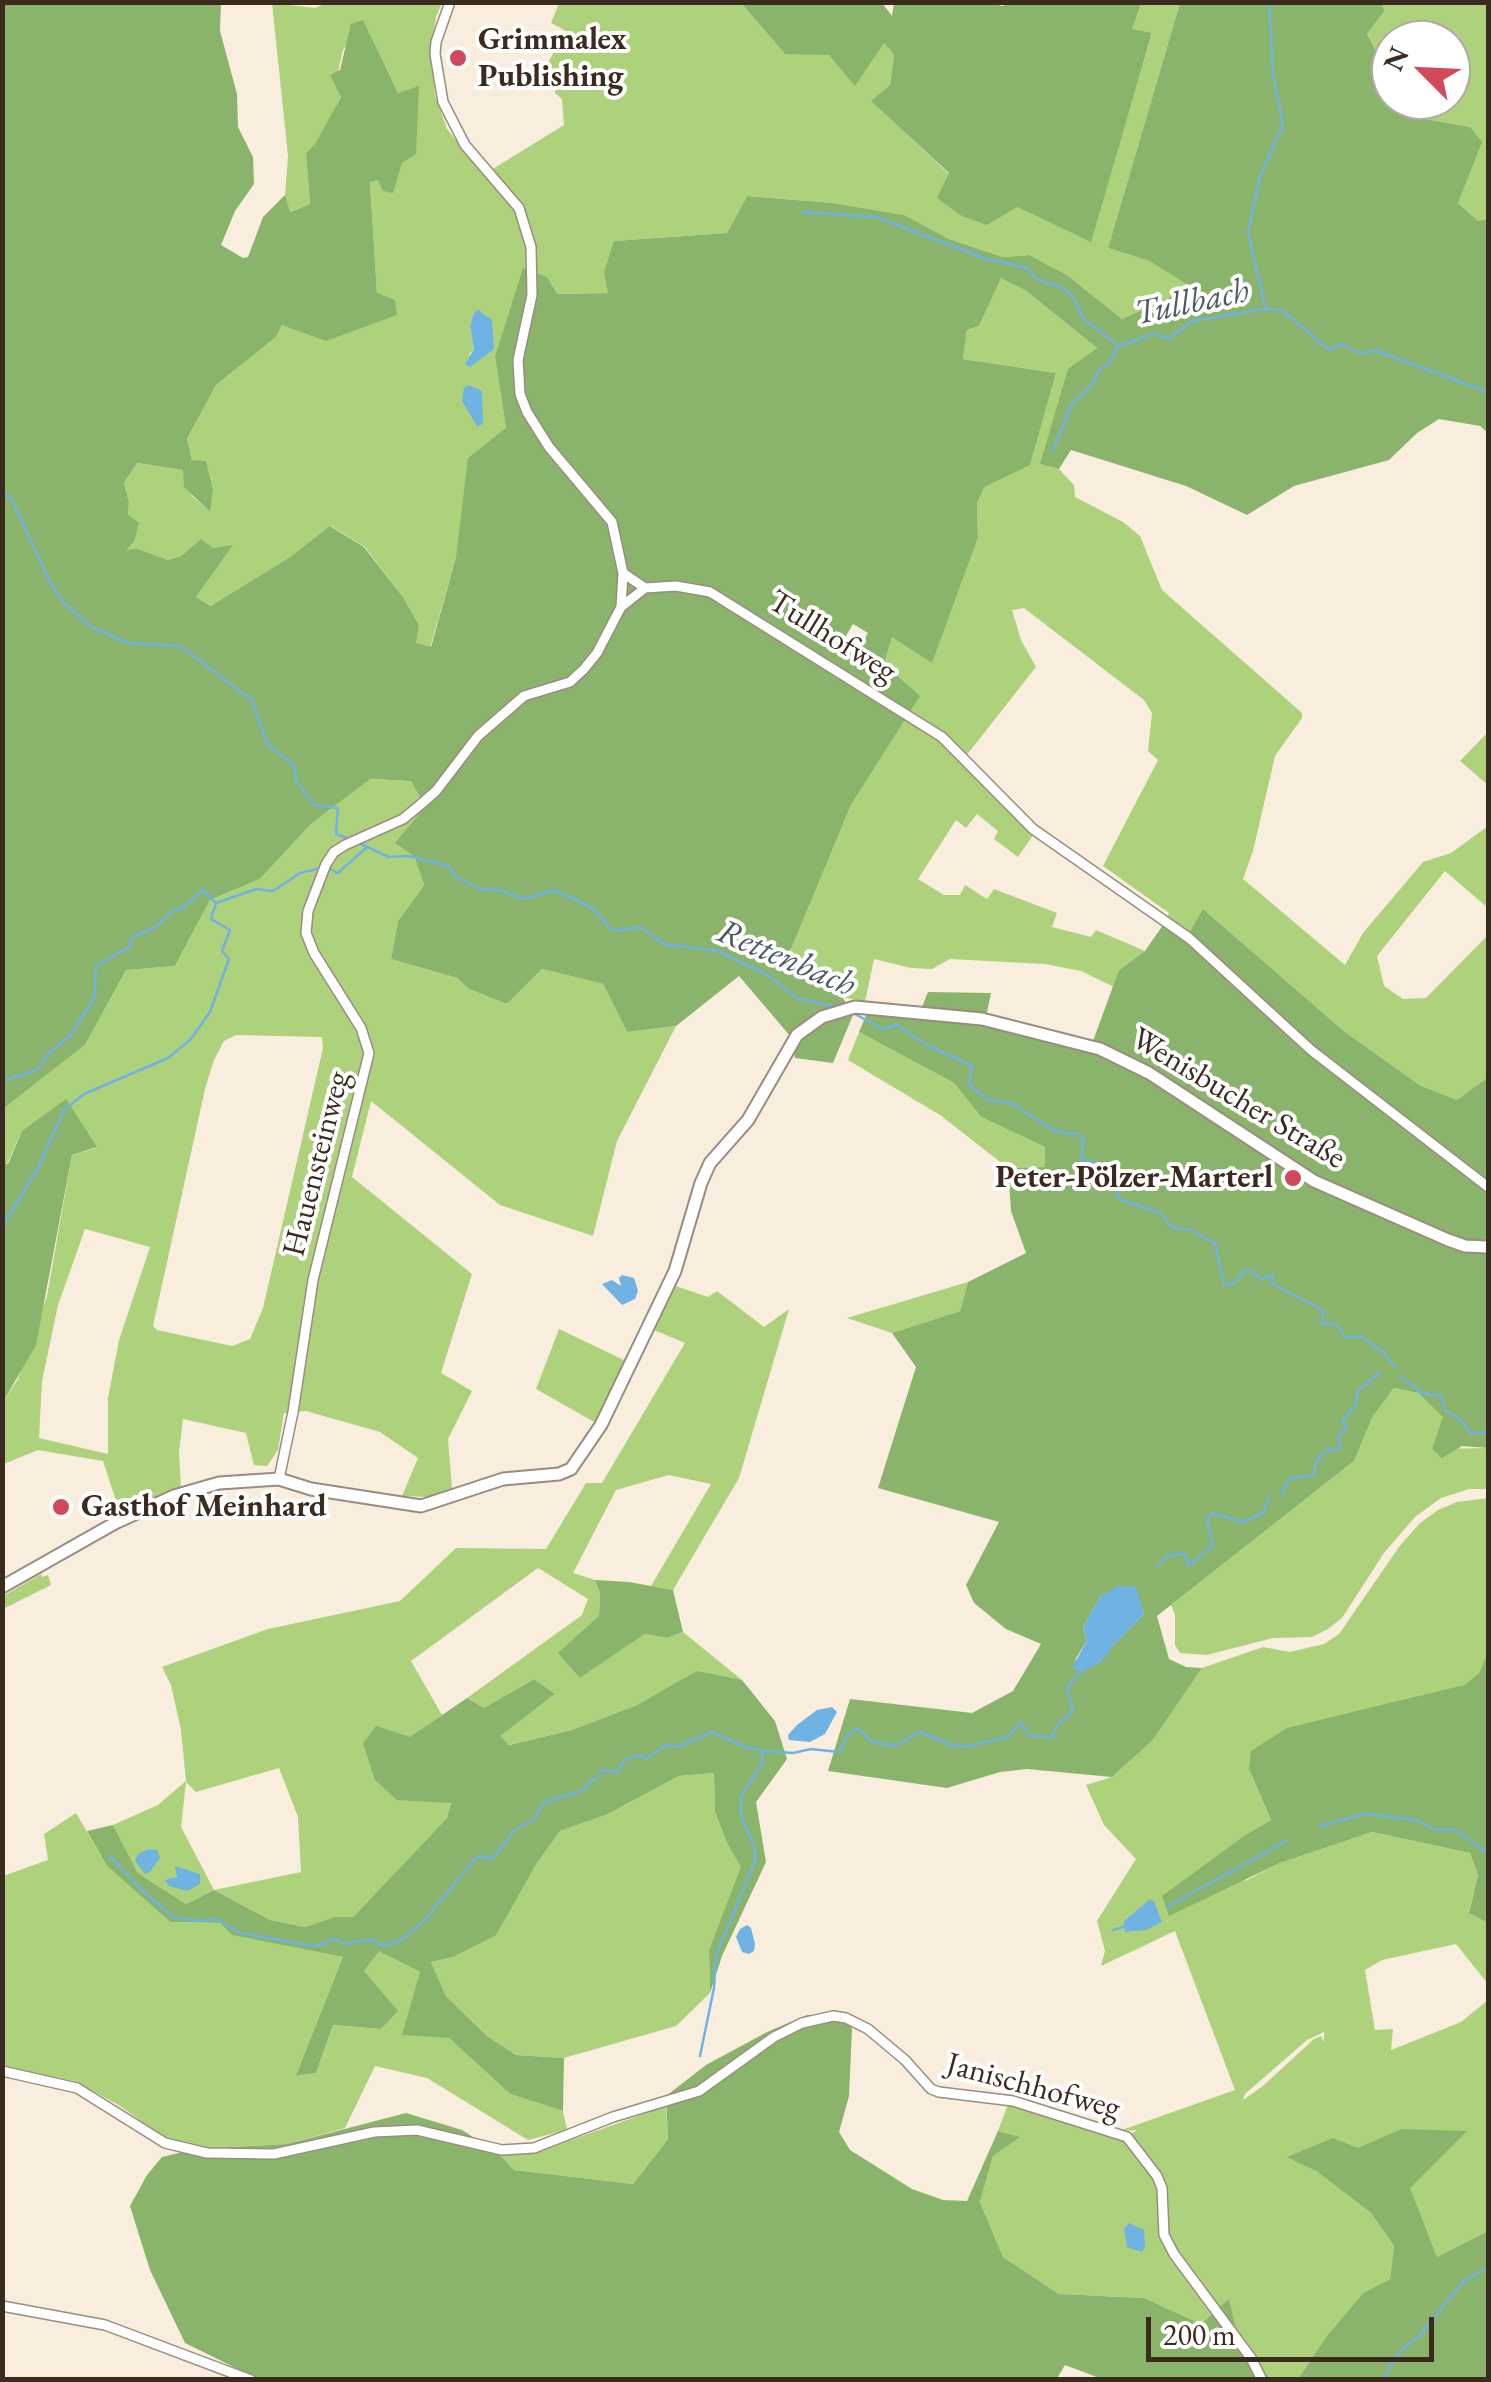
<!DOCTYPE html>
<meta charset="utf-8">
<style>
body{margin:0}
#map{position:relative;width:1491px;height:2382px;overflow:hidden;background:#f9edde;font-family:"EB Garamond",serif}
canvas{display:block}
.frame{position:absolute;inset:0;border:5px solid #3b2a1e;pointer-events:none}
.north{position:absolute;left:1371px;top:20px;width:100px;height:100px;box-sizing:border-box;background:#fff;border:2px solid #b1aaa5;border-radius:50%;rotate:294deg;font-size:28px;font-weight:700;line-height:40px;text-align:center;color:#3b2a1e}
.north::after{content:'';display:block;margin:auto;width:35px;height:45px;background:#d1495b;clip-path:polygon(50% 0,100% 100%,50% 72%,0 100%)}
.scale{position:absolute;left:1146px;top:2317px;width:288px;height:45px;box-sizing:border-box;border:5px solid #3b2a1e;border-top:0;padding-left:12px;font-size:30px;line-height:35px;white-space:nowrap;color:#3b2a1e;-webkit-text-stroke:8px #fff;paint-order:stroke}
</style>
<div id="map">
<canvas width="1491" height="2382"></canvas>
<div class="frame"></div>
<div class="north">N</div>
<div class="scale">200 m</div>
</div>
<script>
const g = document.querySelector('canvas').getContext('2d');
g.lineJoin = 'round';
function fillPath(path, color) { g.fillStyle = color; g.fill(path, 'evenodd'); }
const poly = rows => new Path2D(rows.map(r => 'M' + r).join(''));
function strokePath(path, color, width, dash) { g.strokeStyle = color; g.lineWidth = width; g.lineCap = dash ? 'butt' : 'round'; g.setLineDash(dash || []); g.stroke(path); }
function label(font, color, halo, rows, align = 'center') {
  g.font = font + ' "EB Garamond",serif'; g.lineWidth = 8; g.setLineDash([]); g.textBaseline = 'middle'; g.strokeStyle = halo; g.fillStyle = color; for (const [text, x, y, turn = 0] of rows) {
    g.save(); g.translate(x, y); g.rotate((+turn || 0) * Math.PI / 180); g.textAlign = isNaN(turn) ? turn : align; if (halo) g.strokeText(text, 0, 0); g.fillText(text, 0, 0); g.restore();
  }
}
fillPath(poly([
 [329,2,442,3,436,17,431,52,435,95,447,129,483,175,564,125,562,99,555,93,558,73,546,66,566,31,551,23,559,3,741,3,785,54,883,42,894,55,890,85,872,101,949,174,938,198,1017,207,1090,241,1152,34,1131,29,1141,3,1180,3,1108,248,1149,261,1194,288,1190,300,1177,294,1122,319,1067,275,1029,255,1003,257,949,239,903,215,833,203,747,196,727,233,615,241,609,293,557,294,495,357,506,428,456,557,430,648,415,643,419,625,403,597,365,547,331,526,290,557,212,606,196,597,232,546,213,548,201,540,181,556,168,560,136,548,125,552,129,502,124,483,137,463,184,470,192,496,209,511,213,489,206,462,192,460,187,439,216,385,276,337,282,325,377,294,370,181,378,180,419,87,398,93,363,21,343,50,336,81,341,97,315,145,306,153,310,204,289,212,285,195,288,156,272,3,315,8],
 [474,313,494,349,468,356,474,349,470,326],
 [1382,3,1488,3,1488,219,1479,222,1458,203,1470,127,1425,119,1418,100,1451,100,1451,40,1391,40,1391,72,1382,63,1367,34,1383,11],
 [1001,277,1025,290,1097,348,1040,464,1059,469,1074,485,1075,497,1123,522,1140,536,1162,590,1302,713,1302,718,1275,756,1253,851,1243,879,1345,965,1363,933,1423,862,1451,853,1488,826,1488,908,1445,871,1377,956,1384,986,1403,999,1426,998,1488,935,1488,1077,1457,1100,1421,1086,1345,1032,1203,909,1185,941,1163,925,1169,913,1103,866,1158,760,1148,751,1152,713,1144,700,1024,608,1012,610,1021,640,1036,667,966,756,1038,828,1018,857,994,839,998,831,977,814,966,828,956,820,918,879,944,895,960,895,965,885,987,899,994,889,1057,913,1052,927,1091,937,1096,930,1145,951,1119,970,1114,987,1081,971,1045,964,950,959,932,969,911,968,874,959,865,1002,842,997,834,983,777,965,792,947,851,805,919,697,884,664,892,636,932,662,978,538,977,504,984,486,1030,464,1056,373,963,359,967,330,979,326],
 [1488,732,1488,785,1460,761],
 [369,779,411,781,425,807,414,856,424,885,398,921,391,959,457,978,469,989,507,1004,542,969,603,984,627,1032,676,1026,617,1141,593,1236,500,1205,371,1101,352,1177,472,1274,441,1373,472,1391,448,1439,452,1489,429,1497,402,1496,418,1458,380,1432,306,1411,284,1413,278,1450,267,1466,254,1465,246,1433,183,1419,179,1452,181,1488,120,1513,103,1461,38,1450,4,1464,3,1402,18,1379,47,1296,72,1155,96,1148,22,1131,7,1164,3,1164,3,1109,85,1045,126,970,175,966,210,900,260,879,311,824],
 [236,1035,322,1037,323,1048,263,1308,250,1339,232,1346,157,1330,153,1326,205,1089,214,1060,224,1041],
 [85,1229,150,1247,119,1340,108,1398,108,1454,39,1438,42,1381,58,1305],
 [859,1032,954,1083,981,1117,1045,1147,1046,1167,1008,1168,940,1115,848,1060],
 [968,1282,960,1311,892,1333,847,1318],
 [676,1286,708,1297,717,1291,764,1327,789,1309,739,1478,673,1590,651,1586,711,1484,669,1475,616,1490,573,1573,595,1580,600,1593,599,1616,580,1678,645,1634,667,1638,683,1632,742,1680,697,1672,637,1705,572,1730,508,1745,499,1736,555,1694,534,1679,484,1708,467,1698,582,1615,588,1599,538,1568,411,1661,442,1715,410,1738,451,1802,447,1818,353,1917,334,1917,305,1927,270,1920,214,1890,186,1904,138,1873,113,1825,158,1805,186,1781,181,1730,171,1685,162,1667,268,1629,400,1601,456,1548,546,1549,586,1483,602,1483,685,1343,654,1330],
 [279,1768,298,1817,301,1872,214,1890,181,1827,186,1782,196,1792],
 [559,1329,626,1361,596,1423,536,1389],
 [1394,1388,1418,1393,1444,1417,1432,1449,1488,1448,1488,1489,1469,1489,1441,1498,1415,1517,1384,1553,1342,1618,1328,1629,1312,1637,1273,1638,1207,1655,1180,1653,1175,1645,1175,1615,1171,1605,1354,1461,1373,1416],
 [1488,1498,1488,1652,1479,1673,1464,1685,1249,1769,1271,1820,1247,1834,1245,1881,1280,1863,1372,1832,1470,1853,1478,1875,1469,1912,1488,1923,1488,1984,1456,1944,1382,1960,1365,1970,1375,2030,1393,2029,1391,2050,1461,2022,1488,2000,1488,2231,1437,2257,1409,2187,1465,2132,1401,2129,1358,2149,1288,2156,1316,2171,1371,2213,1394,2246,1390,2279,1363,2293,1326,2337,1298,2379,1270,2379,1237,2332,1229,2300,1201,2324,1144,2298,1059,2294,1003,2257,980,2202,993,2156,1019,2137,998,2131,1008,2104,1127,2137,1137,2130,1119,2131,1235,2090,1175,1931,1101,1966,1105,1951,1097,1921,1136,1859,1104,1825,1086,1785,1112,1777,1153,1740,1202,1668,1263,1647,1290,1652,1324,1644,1339,1634,1399,1547,1419,1524,1438,1510,1457,1502],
 [1324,2032,1324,2042,1321,2036,1314,2039,1263,2086,1243,2100,1245,2094,1307,2040],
 [41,1574,42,1577,48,1575,51,1585,3,1609,3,1596],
 [714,1773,715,1812,727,1843,742,1867,709,1950,710,1993,676,2026,564,2058,516,2055,487,2036,446,1996,431,1962,453,1957,535,1866,560,1831,606,1815,679,1776],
 [76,1813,107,1866,170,1922,220,1923,233,1935,343,1957,297,2076,316,2073,333,2025,381,2029,397,2011,364,1971,379,1950,420,1972,449,2038,510,2094,563,2111,567,2130,528,2140,427,2078,375,2066,345,2128,287,2144,195,2149,171,2142,117,2104,74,2081,3,2067,3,1876,48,1860,44,1834],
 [666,2106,668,2139,633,2184,514,2170,498,2153,540,2151]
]), '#aed27c');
fillPath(poly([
 [3,3,221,3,220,31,237,94,238,127,253,157,254,184,235,211,221,245,243,258,248,257,263,217,285,195,290,212,310,204,306,153,315,144,341,97,330,75,340,70,351,24,363,20,398,93,419,86,416,154,402,163,393,193,383,191,378,180,370,182,377,293,395,300,397,315,326,341,282,325,276,337,216,385,187,439,192,460,206,461,213,489,210,512,184,487,183,470,137,463,124,483,129,502,128,515,139,523,134,541,126,551,136,548,168,560,181,556,201,539,213,548,233,545,196,597,211,606,290,557,330,526,364,547,403,597,419,625,416,643,431,647,456,557,468,458,506,428,495,357,523,268,547,277,557,294,608,293,604,272,614,241,727,233,747,196,833,203,904,215,949,239,1003,257,1029,255,1067,275,1122,319,1177,294,1190,300,1193,288,1149,261,1108,248,1180,3,1382,3,1384,11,1367,34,1382,63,1391,72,1391,100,1418,100,1425,119,1470,127,1482,142,1458,203,1478,221,1488,219,1488,433,1480,426,1439,419,1417,433,1389,460,1294,486,1247,515,1186,486,1071,450,1059,469,1040,464,1068,369,1097,348,1025,290,1001,278,979,326,967,330,963,359,1056,373,1030,465,984,487,977,504,978,538,932,663,892,637,884,664,920,696,851,805,792,947,778,965,834,983,853,1015,833,1063,795,1058,791,1037,739,976,676,1026,627,1032,603,984,542,969,507,1004,469,989,457,978,391,959,398,921,424,885,414,856,395,843,425,807,411,781,370,779,311,824,260,879,210,900,175,966,126,970,85,1045,3,1109],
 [853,624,868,633,854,655,840,646],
 [992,3,1002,6,1015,2,1141,3,1132,29,1152,33,1091,242,1017,207,987,225,960,215,937,198,949,173,871,101,890,85,894,55,884,43,855,86,829,55,785,54,741,3,882,3,892,16,894,3],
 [1203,909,1345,1032,1421,1086,1457,1100,1488,1077,1488,1448,1462,1446,1442,1458,1432,1449,1443,1417,1418,1393,1394,1388,1373,1416,1354,1461,1157,1616,1169,1659,1186,1667,1202,1668,1153,1740,1112,1777,1027,1769,1000,1772,947,1788,828,1771,850,1699,972,1713,1013,1691,1041,1644,1006,1629,974,1603,966,1585,999,1522,878,1488,916,1367,892,1333,960,1311,968,1282,1026,1253,1011,1211,1008,1168,1045,1167,1045,1147,981,1117,954,1083,859,1032,867,1013,917,1019,928,992,991,993,984,1027,1090,1049,1119,970,1145,951,1163,925,1185,940],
 [1135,1587,1144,1614,1096,1663,1075,1660,1087,1640,1083,1628,1100,1597],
 [66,1099,97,1147,72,1155,36,1345,3,1402,3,1164,8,1164,22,1131],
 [595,1580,629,1582,673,1590,683,1632,667,1638,645,1634,580,1678,558,1653,599,1616,600,1593],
 [1488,1652,1488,1923,1469,1913,1478,1875,1470,1853,1372,1832,1280,1863,1169,1916,1162,1896,1247,1834,1271,1820,1249,1769,1251,1751,1287,1728,1464,1685,1479,1673],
 [697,1671,742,1680,775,1721,787,1759,756,1802,766,1862,722,1956,710,1993,709,1950,741,1867,727,1843,715,1812,714,1773,679,1776,606,1815,560,1831,535,1866,496,1935,453,1957,431,1962,446,1996,487,2036,516,2055,564,2058,563,2111,510,2094,449,2038,402,2035,420,1972,379,1951,364,1971,398,2011,381,2029,333,2025,316,2073,296,2076,343,1957,232,1935,220,1923,170,1922,107,1866,87,1831,113,1825,138,1873,186,1904,214,1890,270,1920,305,1927,334,1917,353,1917,447,1818,451,1803,397,1800,375,1780,363,1743,376,1726,410,1737,467,1698,484,1708,534,1679,555,1694,500,1736,509,1745,572,1730,637,1705],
 [847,2014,852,2029,849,2096,839,2132,850,2150,912,2189,943,2200,967,2201,998,2131,1020,2137,993,2156,980,2202,1003,2257,1059,2294,1144,2298,1201,2324,1229,2299,1237,2332,1270,2379,1102,2379,1065,2365,1056,2380,258,2379,185,2343,150,2270,130,2206,147,2175,162,2157,195,2149,287,2144,406,2113,462,2130,498,2153,514,2170,633,2184,668,2139,666,2096,706,2065,767,2032,807,2015],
 [1401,2129,1467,2131,1410,2188,1437,2257,1488,2231,1488,2379,1298,2379,1326,2337,1363,2293,1390,2279,1394,2246,1371,2213,1316,2171,1287,2157,1333,2138,1358,2148]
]), '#8ab46c');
fillPath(poly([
 [478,310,492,320,494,349,470,367,465,364,474,349,470,326,474,313],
 [469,385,482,391,483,424,477,426,462,401,464,388],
 [622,1275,634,1278,638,1291,635,1299,622,1305,602,1284,612,1280,621,1286,619,1278],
 [1118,1586,1136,1587,1144,1614,1096,1663,1081,1671,1072,1668,1087,1640,1083,1628,1100,1597],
 [832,1707,837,1712,825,1734,810,1742,789,1740,788,1735,797,1725,817,1710],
 [149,1849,157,1850,160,1858,149,1873,145,1874,135,1861,138,1854],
 [175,1866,200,1874,200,1884,187,1891,169,1886,165,1880,177,1877],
 [1149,1900,1154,1901,1162,1922,1146,1930,1125,1932,1124,1921],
 [747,1925,751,1928,755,1944,754,1951,749,1954,742,1952,736,1937,740,1929],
 [1129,2223,1144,2230,1145,2247,1142,2252,1127,2247,1124,2229]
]), '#6fb2e4');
strokePath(poly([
 [803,212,876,217,987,259,1028,268,1036,279,1065,289,1074,298,1084,319,1119,346,1153,334,1170,338,1192,321,1265,309,1282,310,1329,350,1342,344,1358,353,1377,351,1488,392],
 [1265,307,1248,232,1260,176,1283,125,1273,73,1269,2],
 [1053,450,1072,404,1093,384,1099,370,1110,362,1117,348],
 [2,492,12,500,49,580,63,602,91,627,129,643,180,646,252,700,267,744,294,765,296,781,314,805,338,808,336,834,349,839],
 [361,844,389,857,409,856,448,866,458,878,480,889,500,890,524,899,554,890,591,907,613,931,641,927,664,944,717,951,766,974,797,998,836,1007],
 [330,869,338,873,367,847],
 [853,1013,883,1029,897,1025,927,1045,972,1066,969,1084,986,1099,1013,1104,1052,1129,1066,1134,1076,1133,1084,1139,1081,1156,1084,1160,1093,1162,1107,1175,1114,1175,1124,1185,1117,1193,1119,1199,1159,1212,1173,1228,1191,1230,1215,1243,1224,1285,1235,1283,1244,1271,1254,1272,1261,1280,1272,1275,1273,1284,1324,1311,1322,1323,1336,1325,1346,1337,1362,1337,1384,1353,1395,1367],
 [2,1081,37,1070,50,1052,71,1035,94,998,96,966,128,948,133,936,153,929,172,912,184,907,203,890,216,903,256,889,273,891,300,873,317,869],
 [2,1227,38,1168,64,1110,84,1094,168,1058,190,1040,210,1012,229,959,222,951,230,930,211,919,216,903],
 [1401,1377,1422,1393,1441,1396,1445,1410,1461,1420,1471,1434,1488,1432],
 [1282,1495,1289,1479,1313,1475,1317,1460,1327,1450,1341,1448,1338,1437,1347,1428,1342,1421,1355,1406,1358,1391,1380,1372],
 [1157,1567,1166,1557,1178,1554,1185,1554,1188,1566,1213,1546,1207,1520,1212,1513,1243,1522,1263,1513,1269,1497],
 [1320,1826,1364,1814,1416,1820,1435,1830,1454,1829,1488,1853],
 [110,1856,140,1888,174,1918,203,1921,216,1919,239,1933,314,1946,325,1944,333,1938,345,1944,372,1939,383,1946,400,1941,423,1922,474,1860,481,1856,492,1859,514,1831,535,1818,544,1802,582,1791,592,1780,597,1780,602,1770,618,1772,624,1760,641,1755,646,1759,666,1745,677,1747,713,1732,743,1746,762,1751,793,1753,811,1749,839,1752,848,1735,858,1728,872,1742,895,1746,921,1732,950,1745,965,1747,1008,1737,1021,1722,1029,1736,1052,1737,1058,1724,1073,1711,1067,1688,1081,1671,1101,1661,1109,1650],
 [1168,1906,1287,1841],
 [1113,1930,1126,1926],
 [700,2056,714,1988,716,1956,755,1861,755,1849,741,1815,741,1796,763,1762,762,1752],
 [1383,2380,1399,2352,1419,2336,1464,2281,1488,2268]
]), '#6fb2e4', 2.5);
const minor = poly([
 [450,2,436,42,435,54,443,102,465,145,519,208,531,247,532,295,518,360,520,394,527,412,549,447,612,522,623,573,621,607],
 [623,573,645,588,676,586,710,592,942,737,1033,829,1189,938,1311,1050,1488,1187],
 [279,1479,293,1412,313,1280,369,1053,361,1028,314,953,306,933,308,911,326,864,334,852,345,845,403,819,420,805,436,791,478,736,524,696,570,682,584,669,597,653,621,607,645,588],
 [2,2071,77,2088,165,2143,207,2153,274,2154,374,2132,417,2130,502,2150,534,2148,613,2117,699,2091,774,2037,802,2023,833,2016,846,2018,868,2029,905,2060,931,2089,939,2092,1013,2101,1127,2137,1157,2176,1162,2188,1164,2235,1174,2254,1251,2358,1262,2380],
 [2,2306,105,2325,251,2380]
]);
const tertiary = poly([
 [2,1587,115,1523,174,1496,219,1483,279,1479,311,1489,421,1506,503,1479,559,1474,571,1469,601,1425,675,1271,701,1183,710,1163,748,1120,797,1035,822,1017,855,1007,982,1019,1100,1049,1149,1073,1314,1181,1448,1240,1465,1246,1488,1247]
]);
strokePath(minor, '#9a8c7e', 12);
strokePath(tertiary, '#9a8c7e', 15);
strokePath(minor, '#fff', 9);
strokePath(tertiary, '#fff', 11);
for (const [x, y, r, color] of [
 [458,58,10,"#d1495b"],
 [1293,1178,10,"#d1495b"],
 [61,1507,10,"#d1495b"]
]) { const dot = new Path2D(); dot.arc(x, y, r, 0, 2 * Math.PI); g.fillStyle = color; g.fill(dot); strokePath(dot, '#fff', 4); }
label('bold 32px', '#3b2a1e', '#fff', [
 ["Grimmalex",478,40],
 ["Publishing",478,77],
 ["Peter-Pölzer-Marterl",1273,1178,"right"],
 ["Gasthof Meinhard",81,1507]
], 'left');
label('32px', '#3b2a1e', '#fff', [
 ["Tullhofweg",832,637,32],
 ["Wenisbucher Straße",1238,1099,31],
 ["Hauensteinweg",317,1164,-76],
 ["Janischhofweg",1033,2087,15]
]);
label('italic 35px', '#4d5a63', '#fff', [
 ["Tullbach",1192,303,-12],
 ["Rettenbach",786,959,23]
]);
</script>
